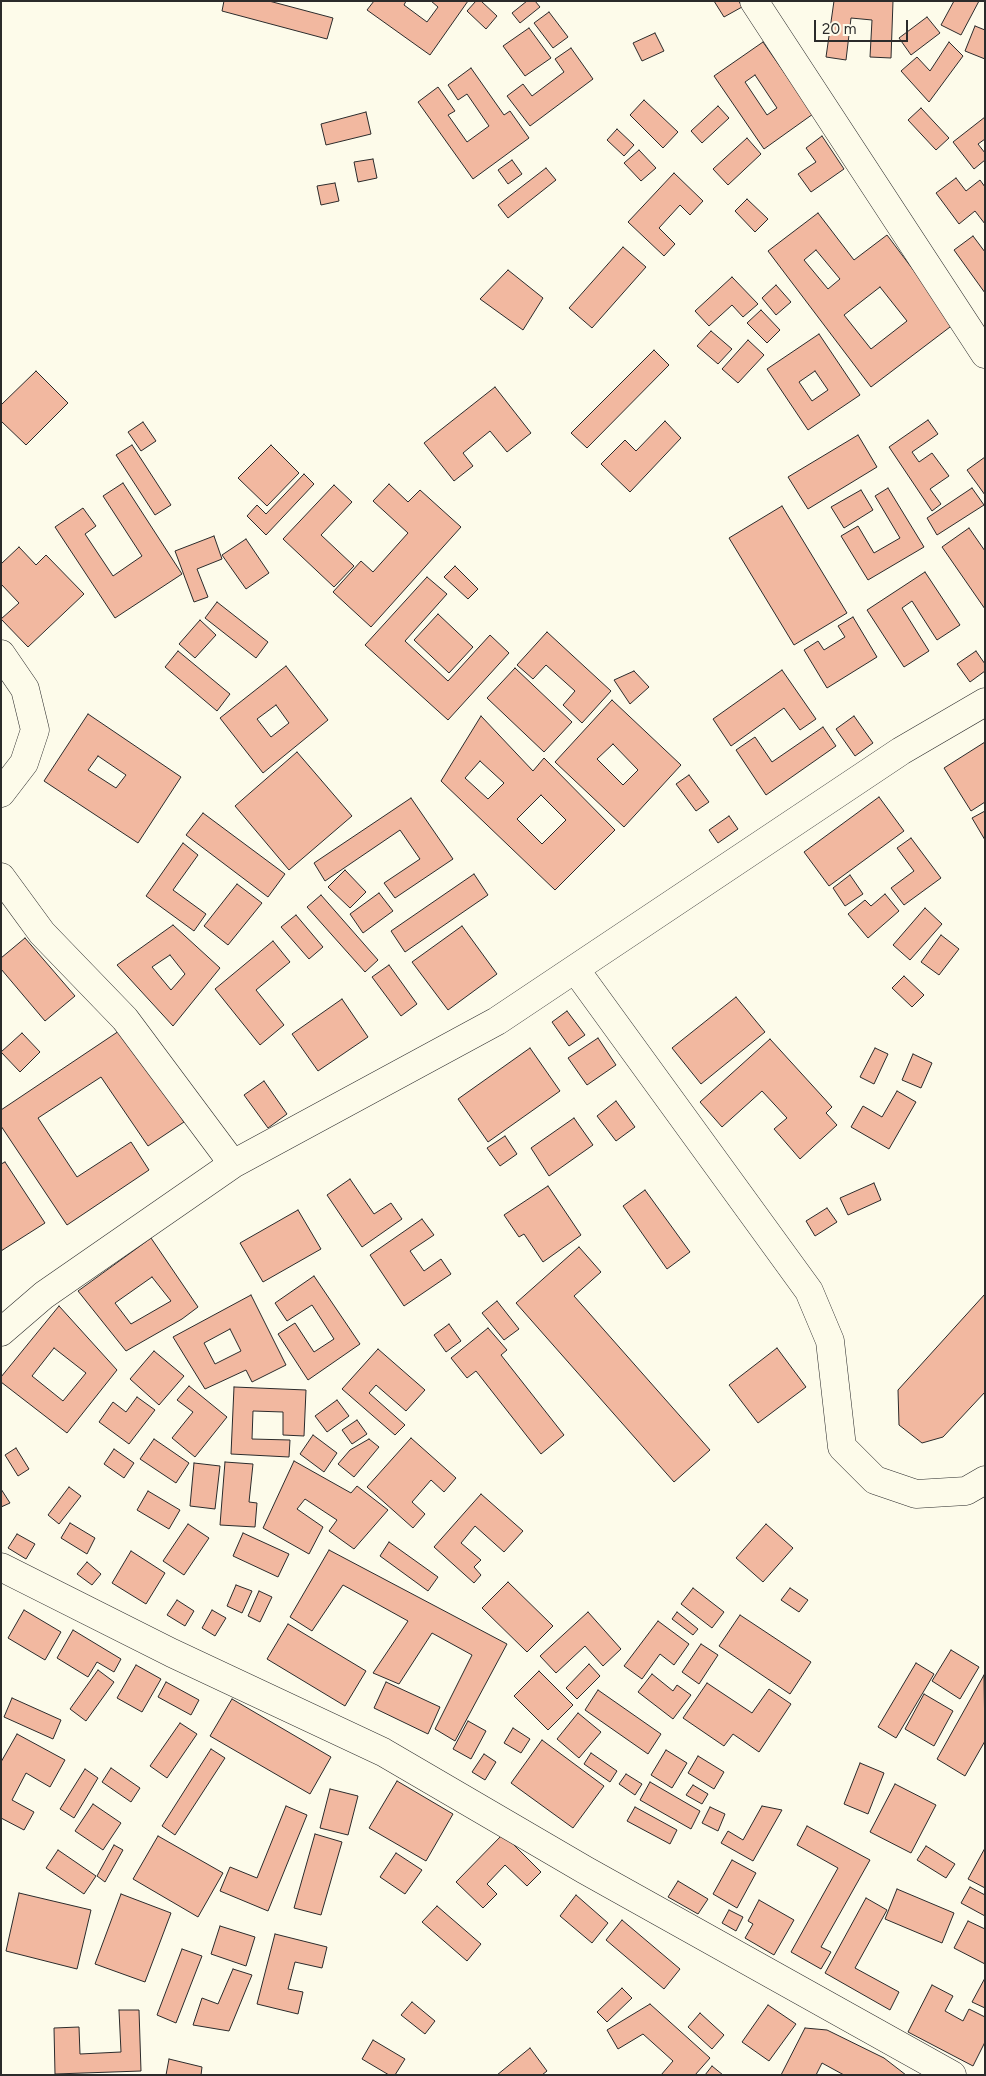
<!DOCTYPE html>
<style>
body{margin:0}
#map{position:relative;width:986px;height:2076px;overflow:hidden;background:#fdfbea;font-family:Figtree,sans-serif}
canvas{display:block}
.frame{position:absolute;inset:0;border:2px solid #2b2b2b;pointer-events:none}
.scale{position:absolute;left:814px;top:20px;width:94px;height:22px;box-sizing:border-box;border:2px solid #2b2b2b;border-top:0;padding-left:6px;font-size:15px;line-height:18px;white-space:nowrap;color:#2b2b2b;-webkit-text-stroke:4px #fdfbea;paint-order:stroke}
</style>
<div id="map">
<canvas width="986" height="2076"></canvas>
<div class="frame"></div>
<div class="scale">20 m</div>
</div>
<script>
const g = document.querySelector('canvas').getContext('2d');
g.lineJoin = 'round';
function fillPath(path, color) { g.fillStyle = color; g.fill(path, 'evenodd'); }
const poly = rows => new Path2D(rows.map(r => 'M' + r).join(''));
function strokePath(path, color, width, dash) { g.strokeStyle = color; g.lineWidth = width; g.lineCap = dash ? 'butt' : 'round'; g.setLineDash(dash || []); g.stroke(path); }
const building = poly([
 [224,1,269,1,333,18,327,39,222,11,224,1],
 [374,1,406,1,404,5,427,22,438,7,431,1,468,1,430,55,367,10,374,1],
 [476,1,481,1,497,16,486,29,467,11,476,1],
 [527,1,535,1,540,7,520,23,512,13,527,1],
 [714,1,739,1,742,7,724,17,714,1],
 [834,1,893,1,891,58,870,57,872,20,851,18,846,60,826,57,834,1],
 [954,1,979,1,961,35,941,25,954,1],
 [549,12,568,37,553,48,534,23,549,12],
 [927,17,940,33,911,55,899,38,927,17],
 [975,26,985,30,985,59,965,51,975,26],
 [529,28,551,58,525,76,503,46,529,28],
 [655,33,664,51,642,61,633,43,655,33],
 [763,42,813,114,764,149,714,76,763,42],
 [755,75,777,108,767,115,745,82,755,75],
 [949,42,963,56,929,102,901,71,917,57,930,71,949,42],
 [571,48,593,79,530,126,507,96,523,84,532,96,564,72,555,59,571,48],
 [471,68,504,115,510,111,529,138,473,179,418,102,438,87,455,111,448,115,467,142,489,126,467,94,458,100,448,85,471,68],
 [644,100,678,132,663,148,630,115,644,100],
 [718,106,729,118,702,143,691,131,718,106],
 [921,108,949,138,936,150,908,120,921,108],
 [366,112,371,134,326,145,321,124,366,112],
 [985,117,985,139,978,144,985,153,985,160,974,169,953,142,985,117],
 [617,129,634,145,624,156,607,140,617,129],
 [822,136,844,169,811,192,798,174,816,162,806,148,822,136],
 [747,138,761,154,728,185,713,169,747,138],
 [639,150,656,168,641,181,624,163,639,150],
 [373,159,377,178,358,182,354,162,373,159],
 [512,160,522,174,508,184,498,170,512,160],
 [546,168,556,180,508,218,498,205,546,168],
 [674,173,703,201,690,215,680,205,659,228,675,244,664,256,628,222,674,173],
 [956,178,966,191,980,180,985,187,985,224,975,211,959,224,936,193,956,178],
 [335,183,339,201,321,205,317,186,335,183],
 [747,199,768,219,755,232,735,211,747,199],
 [818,213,854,260,887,235,954,324,871,387,768,251,818,213],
 [816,250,840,279,828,289,804,260,816,250],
 [880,287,907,321,871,349,844,315,880,287],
 [973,236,985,252,985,293,954,250,973,236],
 [623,247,646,267,592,328,569,308,623,247],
 [508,270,543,298,523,330,480,299,508,270],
 [732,277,758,304,743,317,732,305,709,326,695,311,732,277],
 [776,285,791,302,776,315,762,298,776,285],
 [761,310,780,330,767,343,747,323,761,310],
 [711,331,732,349,718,364,697,346,711,331],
 [819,334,860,395,808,430,767,369,819,334],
 [815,371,828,390,812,401,799,382,815,371],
 [748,340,764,355,738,383,722,369,748,340],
 [654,350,669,365,587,448,571,433,654,350],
 [36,371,68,403,26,445,1,421,1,405,36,371],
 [495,387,531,433,507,452,490,431,463,453,473,466,454,481,424,443,495,387],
 [928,420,938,434,912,452,919,462,932,453,949,476,930,489,941,504,932,511,889,447,928,420],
 [665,421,681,438,630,492,601,464,625,440,636,451,665,421],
 [143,422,156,441,141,451,128,432,143,422],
 [858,435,877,467,808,509,788,477,858,435],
 [132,445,171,505,155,515,116,455,132,445],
 [271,445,299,473,267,506,238,478,271,445],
 [985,457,985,495,967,470,985,457],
 [304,474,314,484,266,535,247,516,257,505,266,514,304,474],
 [123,483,182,574,115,618,55,527,83,508,96,526,85,534,113,576,142,556,103,496,123,483],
 [389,484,408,502,420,490,461,527,371,627,333,592,361,561,373,572,408,533,373,501,389,484],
 [334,485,352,502,321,535,354,566,334,587,283,539,334,485],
 [888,488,924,547,868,580,841,536,858,526,874,553,900,538,875,496,888,488],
 [972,488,984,505,937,535,927,518,972,488],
 [861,490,873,510,844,528,831,507,861,490],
 [782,506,847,613,794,645,729,538,782,506],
 [969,528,985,551,985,609,942,547,969,528],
 [214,536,222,559,197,569,208,597,194,602,175,551,214,536],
 [246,539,269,573,246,589,222,555,246,539],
 [19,547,36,565,46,555,84,594,28,647,1,619,19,603,1,584,1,564,19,547],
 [455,566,478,589,468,599,444,577,455,566],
 [925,572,960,625,937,640,912,601,902,608,929,651,904,667,867,610,925,572],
 [427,577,447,594,405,641,448,681,490,635,509,653,448,720,365,645,427,577],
 [217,602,268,642,256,658,205,618,217,602],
 [438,614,473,647,449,673,414,640,438,614],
 [853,617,877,657,827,688,804,650,818,641,824,650,845,637,838,626,853,617],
 [200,620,216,635,195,658,179,644,200,620],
 [547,632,611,691,582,723,563,705,575,691,546,665,533,679,517,665,547,632],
 [178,651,230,694,217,711,165,667,178,651],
 [976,651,985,664,985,671,970,682,957,664,976,651],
 [286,666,328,720,263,773,220,718,286,666],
 [276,705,289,723,271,737,257,719,276,705],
 [515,668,572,722,544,752,487,698,515,668],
 [782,670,816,719,800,730,784,708,731,746,713,719,782,670],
 [634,671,649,687,630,704,614,680,634,671],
 [612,700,681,765,624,827,555,762,612,700],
 [613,744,638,770,623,785,597,759,613,744],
 [88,714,181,777,138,843,44,781,88,714],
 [98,756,126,775,116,788,88,770,98,756],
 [481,716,533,771,544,758,615,830,555,890,441,781,481,716],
 [480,761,504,783,488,799,465,778,480,761],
 [541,795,566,820,542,844,517,819,541,795],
 [854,716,873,743,855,756,836,729,854,716],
 [823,727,836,746,766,795,736,750,755,737,772,762,823,727],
 [985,742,985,802,971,811,944,768,985,742],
 [297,752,352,816,289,870,235,806,297,752],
 [689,775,709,802,696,811,676,784,689,775],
 [879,797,904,831,829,886,804,852,879,797],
 [411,798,453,859,395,898,384,883,420,859,400,830,325,881,314,863,411,798],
 [985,811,985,840,972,818,985,811],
 [203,813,285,874,268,897,186,835,203,813],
 [729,816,738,829,718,843,709,830,729,816],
 [911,838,941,878,904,905,891,888,914,871,897,848,911,838],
 [183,843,198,855,173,890,206,914,194,931,146,896,183,843],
 [345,870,366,892,350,908,328,887,345,870],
 [474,874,488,895,405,952,391,931,474,874],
 [850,875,863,894,845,906,833,888,850,875],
 [237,884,262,903,228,945,204,926,237,884],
 [379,893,393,911,363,933,350,914,379,893],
 [885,894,899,911,868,938,848,914,865,900,871,906,885,894],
 [321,895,378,960,365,972,307,907,321,895],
 [925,908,942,924,910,960,893,945,925,908],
 [296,915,323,947,309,959,281,927,296,915],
 [173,925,220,968,173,1026,117,965,173,925],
 [170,955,185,974,171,990,152,967,170,955],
 [462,926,497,974,448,1010,412,962,462,926],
 [941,935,959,949,939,975,921,962,941,935],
 [25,938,75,996,45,1021,1,969,1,958,25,938],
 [273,941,290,962,256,990,284,1025,260,1045,215,989,273,941],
 [389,965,417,1004,401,1016,372,977,389,965],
 [904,976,924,995,912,1007,892,988,904,976],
 [736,997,765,1032,701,1084,672,1048,736,997],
 [342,999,368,1037,318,1071,292,1034,342,999],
 [567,1011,585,1035,569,1046,552,1022,567,1011],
 [122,1029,184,1122,148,1146,101,1077,38,1118,77,1177,131,1142,149,1170,67,1225,1,1126,1,1110,122,1029],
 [22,1033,40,1052,20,1072,1,1052,22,1033],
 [598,1038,616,1065,587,1085,568,1058,598,1038],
 [770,1039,832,1107,826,1113,837,1125,800,1159,774,1129,787,1118,762,1091,722,1127,700,1102,770,1039],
 [530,1048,560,1091,488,1142,458,1099,530,1048],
 [875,1048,888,1054,874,1084,860,1077,875,1048],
 [913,1054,932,1063,921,1088,902,1080,913,1054],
 [264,1081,287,1114,268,1128,244,1095,264,1081],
 [897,1091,916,1102,889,1149,851,1127,863,1106,882,1117,897,1091],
 [616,1101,635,1127,616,1141,597,1116,616,1101],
 [574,1118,593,1145,549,1176,531,1148,574,1118],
 [505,1136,517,1154,500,1166,487,1148,505,1136],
 [5,1162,45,1223,1,1251,1,1164,5,1162],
 [350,1179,374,1214,391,1203,402,1219,362,1247,327,1195,350,1179],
 [874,1183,881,1200,848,1215,840,1198,874,1183],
 [548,1186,581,1235,543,1262,524,1234,519,1237,504,1215,548,1186],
 [645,1190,690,1252,667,1269,623,1206,645,1190],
 [827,1208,837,1222,815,1236,806,1221,827,1208],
 [298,1210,321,1249,263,1282,240,1243,298,1210],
 [422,1219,434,1235,410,1251,424,1271,441,1259,451,1274,404,1306,370,1255,422,1219],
 [151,1238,198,1307,182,1319,126,1351,78,1291,151,1238],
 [152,1277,171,1301,131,1324,115,1303,152,1277],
 [579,1247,601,1272,574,1296,710,1450,674,1482,516,1303,579,1247],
 [314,1276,360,1344,308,1380,278,1334,295,1323,314,1352,334,1339,312,1305,287,1321,275,1303,314,1276],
 [985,1294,985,1392,943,1437,922,1443,899,1425,898,1390,985,1294],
 [251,1295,286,1365,252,1382,246,1370,205,1389,173,1337,251,1295],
 [230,1329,241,1351,215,1364,204,1343,230,1329],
 [497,1301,519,1329,504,1340,482,1313,497,1301],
 [59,1306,117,1370,67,1433,1,1382,1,1377,59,1306],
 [54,1348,86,1373,63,1401,32,1376,54,1348],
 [449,1324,461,1341,446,1352,434,1335,449,1324],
 [488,1328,507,1350,501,1355,564,1435,541,1454,476,1371,467,1378,451,1358,488,1328],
 [777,1348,806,1387,758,1423,729,1385,777,1348],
 [378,1349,425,1390,406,1411,376,1385,369,1393,405,1425,395,1435,342,1389,378,1349],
 [154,1351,184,1376,159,1405,130,1379,154,1351],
 [189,1386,227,1417,195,1457,172,1438,193,1412,177,1400,189,1386],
 [234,1387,306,1390,304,1436,283,1435,283,1412,253,1411,252,1439,290,1440,289,1457,231,1454,234,1387],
 [137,1397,155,1410,129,1444,99,1422,113,1402,126,1412,137,1397],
 [337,1400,349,1416,327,1432,315,1416,337,1400],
 [357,1420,367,1434,352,1444,342,1430,357,1420],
 [313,1435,337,1453,324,1472,300,1454,313,1435],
 [411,1438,456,1478,444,1492,431,1480,412,1502,425,1514,413,1528,367,1487,411,1438],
 [154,1439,189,1463,176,1483,140,1459,154,1439],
 [369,1439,379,1447,354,1477,338,1464,350,1450,369,1439],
 [16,1448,29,1469,18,1476,5,1455,16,1448],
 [114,1449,134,1463,124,1478,104,1464,114,1449],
 [294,1461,351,1493,357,1486,388,1510,354,1549,329,1531,337,1520,305,1499,297,1509,323,1527,309,1554,263,1528,294,1461],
 [225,1462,253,1464,249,1502,257,1503,255,1527,220,1525,225,1462],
 [194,1463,220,1466,215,1509,190,1506,194,1463],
 [69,1487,81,1496,59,1524,48,1515,69,1487],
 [1,1489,10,1503,1,1507,1,1489],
 [148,1491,180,1510,169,1529,137,1510,148,1491],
 [481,1494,523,1531,504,1552,475,1526,461,1543,481,1560,474,1567,481,1575,474,1583,434,1547,481,1494],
 [70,1523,95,1538,87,1554,61,1538,70,1523],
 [188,1524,209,1538,184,1575,163,1561,188,1524],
 [766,1524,793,1548,763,1582,736,1558,766,1524],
 [243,1533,289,1554,278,1577,233,1556,243,1533],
 [17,1534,35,1544,26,1559,8,1548,17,1534],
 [389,1542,438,1577,428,1591,380,1556,389,1542],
 [329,1550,507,1644,455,1741,435,1729,472,1655,432,1633,399,1684,373,1673,408,1621,343,1585,312,1631,290,1617,329,1550],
 [131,1551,165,1573,146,1604,112,1583,131,1551],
 [87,1562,101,1574,92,1585,77,1574,87,1562],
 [508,1582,553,1626,527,1652,482,1608,508,1582],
 [236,1585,252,1591,242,1613,227,1606,236,1585],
 [693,1588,724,1612,712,1628,681,1604,693,1588],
 [790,1588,808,1600,799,1612,781,1600,790,1588],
 [259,1591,272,1597,260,1622,248,1616,259,1591],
 [177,1600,194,1611,185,1626,167,1615,177,1600],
 [24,1610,61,1632,45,1660,8,1638,24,1610],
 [212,1610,226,1618,215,1636,202,1628,212,1610],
 [588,1612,621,1649,603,1666,585,1646,556,1673,540,1656,588,1612],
 [677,1612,698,1629,693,1635,672,1619,677,1612],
 [740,1615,811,1662,790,1694,719,1646,740,1615],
 [658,1621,689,1644,674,1665,660,1654,642,1679,624,1666,658,1621],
 [288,1624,366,1671,345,1706,267,1659,288,1624],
 [73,1630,121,1659,114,1672,97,1662,88,1677,57,1658,73,1630],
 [701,1644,718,1655,699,1684,682,1672,701,1644],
 [951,1650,979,1667,960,1699,932,1681,951,1650],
 [916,1663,934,1674,896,1738,878,1727,916,1663],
 [589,1664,600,1676,577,1699,566,1688,589,1664],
 [136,1665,161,1679,142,1712,117,1698,136,1665],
 [98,1670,114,1682,86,1721,70,1709,98,1670],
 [539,1671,573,1705,548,1730,514,1696,539,1671],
 [652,1674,673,1691,677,1685,691,1695,673,1719,638,1692,652,1674],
 [984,1675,985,1741,965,1776,937,1759,984,1675],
 [166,1682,199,1700,191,1715,158,1697,166,1682],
 [386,1682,440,1707,428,1734,374,1708,386,1682],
 [707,1683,752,1713,769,1689,791,1704,759,1752,733,1734,724,1746,683,1718,707,1683],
 [598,1690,661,1734,648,1754,585,1710,598,1690],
 [924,1694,953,1711,934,1746,905,1729,924,1694],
 [12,1698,61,1720,53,1739,4,1717,12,1698],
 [232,1699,331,1757,310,1794,210,1736,232,1699],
 [578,1713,601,1732,579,1758,557,1739,578,1713],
 [468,1721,486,1731,471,1759,453,1749,468,1721],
 [180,1723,197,1734,167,1778,150,1766,180,1723],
 [513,1728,530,1739,521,1753,504,1743,513,1728],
 [17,1734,65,1760,50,1787,26,1773,12,1800,34,1812,24,1830,1,1818,1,1762,17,1734],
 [542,1740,604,1786,573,1828,511,1783,542,1740],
 [211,1749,225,1758,175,1835,162,1826,211,1749],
 [666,1750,687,1763,672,1788,651,1775,666,1750],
 [591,1753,617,1771,610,1782,584,1764,591,1753],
 [484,1754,496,1762,485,1780,472,1772,484,1754],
 [698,1756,724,1772,714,1789,688,1773,698,1756],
 [860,1763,884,1773,868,1814,844,1804,860,1763],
 [111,1768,140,1788,131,1802,102,1782,111,1768],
 [85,1769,98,1778,74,1818,60,1809,85,1769],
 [626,1774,642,1784,635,1795,619,1784,626,1774],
 [397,1781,453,1814,426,1861,369,1828,397,1781],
 [650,1782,700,1811,691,1829,640,1800,650,1782],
 [895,1784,936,1805,911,1853,870,1832,895,1784],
 [693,1785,708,1794,702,1804,686,1795,693,1785],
 [330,1789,358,1796,348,1835,320,1828,330,1789],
 [93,1804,121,1823,103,1850,75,1831,93,1804],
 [286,1806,307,1815,268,1911,220,1891,230,1867,257,1878,286,1806],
 [762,1806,782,1810,753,1861,721,1843,728,1831,743,1840,762,1806],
 [635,1807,677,1830,670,1844,627,1821,635,1807],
 [710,1807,725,1814,718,1831,702,1823,710,1807],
 [807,1826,870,1860,821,1947,831,1952,821,1969,791,1952,838,1868,797,1845,807,1826],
 [315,1834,342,1842,321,1915,294,1908,315,1834],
 [503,1834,541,1872,527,1886,505,1865,487,1884,497,1894,483,1908,456,1882,503,1834],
 [158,1836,223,1873,198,1917,133,1879,158,1836],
 [114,1845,123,1850,105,1882,97,1876,114,1845],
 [926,1846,955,1864,946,1878,917,1860,926,1846],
 [985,1848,985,1888,968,1879,985,1848],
 [58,1850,96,1876,84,1894,46,1868,58,1850],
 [396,1853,422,1870,405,1894,380,1877,396,1853],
 [732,1860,756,1873,737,1908,713,1894,732,1860],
 [678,1881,708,1899,698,1914,668,1897,678,1881],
 [970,1887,985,1895,985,1916,961,1903,970,1887],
 [897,1889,954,1913,942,1943,885,1919,897,1889],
 [19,1893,91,1910,77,1969,6,1951,19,1893],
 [121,1894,171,1913,145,1982,95,1964,121,1894],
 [576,1895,608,1923,592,1943,560,1916,576,1895],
 [866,1898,887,1910,855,1968,899,1992,890,2010,825,1973,866,1898],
 [759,1900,794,1920,774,1955,745,1938,753,1924,748,1921,759,1900],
 [437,1906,481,1944,467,1961,422,1922,437,1906],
 [729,1910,743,1917,736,1931,722,1923,729,1910],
 [622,1920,680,1969,664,1989,606,1940,622,1920],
 [968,1921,985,1929,985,1964,954,1948,968,1921],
 [220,1926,255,1937,246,1966,211,1954,220,1926],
 [275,1934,327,1947,322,1968,295,1962,288,1989,303,1992,298,2014,257,2004,275,1934],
 [182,1949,202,1956,176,2023,157,2015,182,1949],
 [233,1969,252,1975,229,2031,193,2025,202,1998,218,2004,233,1969],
 [985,1978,985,2008,972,2002,985,1978],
 [932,1985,953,1996,945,2011,963,2021,969,2009,985,2017,985,2042,973,2066,908,2032,932,1985],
 [622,1988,632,1998,607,2022,597,2012,622,1988],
 [412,2002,435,2021,425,2034,401,2015,412,2002],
 [650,2004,710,2058,695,2075,661,2075,673,2061,643,2034,618,2049,607,2030,650,2004],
 [768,2005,796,2024,769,2061,742,2042,768,2005],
 [119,2010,139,2010,141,2071,55,2074,54,2028,79,2027,80,2054,121,2052,119,2010],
 [700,2013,724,2035,712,2049,688,2027,700,2013],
 [805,2028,827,2030,884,2058,906,2075,844,2075,822,2063,816,2075,781,2075,805,2028],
 [373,2040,405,2059,395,2075,389,2075,362,2059,373,2040],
 [530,2048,547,2071,542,2075,497,2075,530,2048],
 [169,2059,202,2067,201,2075,166,2075,169,2059],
 [712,2066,723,2075,705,2075,712,2066]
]);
fillPath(building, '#f2b8a0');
strokePath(building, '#2b2b2b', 1);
const minor = poly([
 [754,1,985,354],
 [1,654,25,689,35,730,24,763,1,793],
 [1,877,42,933,125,1019,233,1164],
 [575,969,809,1291,830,1341,842,1447,875,1480,916,1494,966,1491,985,1480],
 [1,1332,44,1295,233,1164,497,1021,901,751,985,702],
 [1,1567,172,1653,383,1752,585,1870,952,2075]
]);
strokePath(minor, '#2b2b2b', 29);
strokePath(minor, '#fdfbea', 28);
</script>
